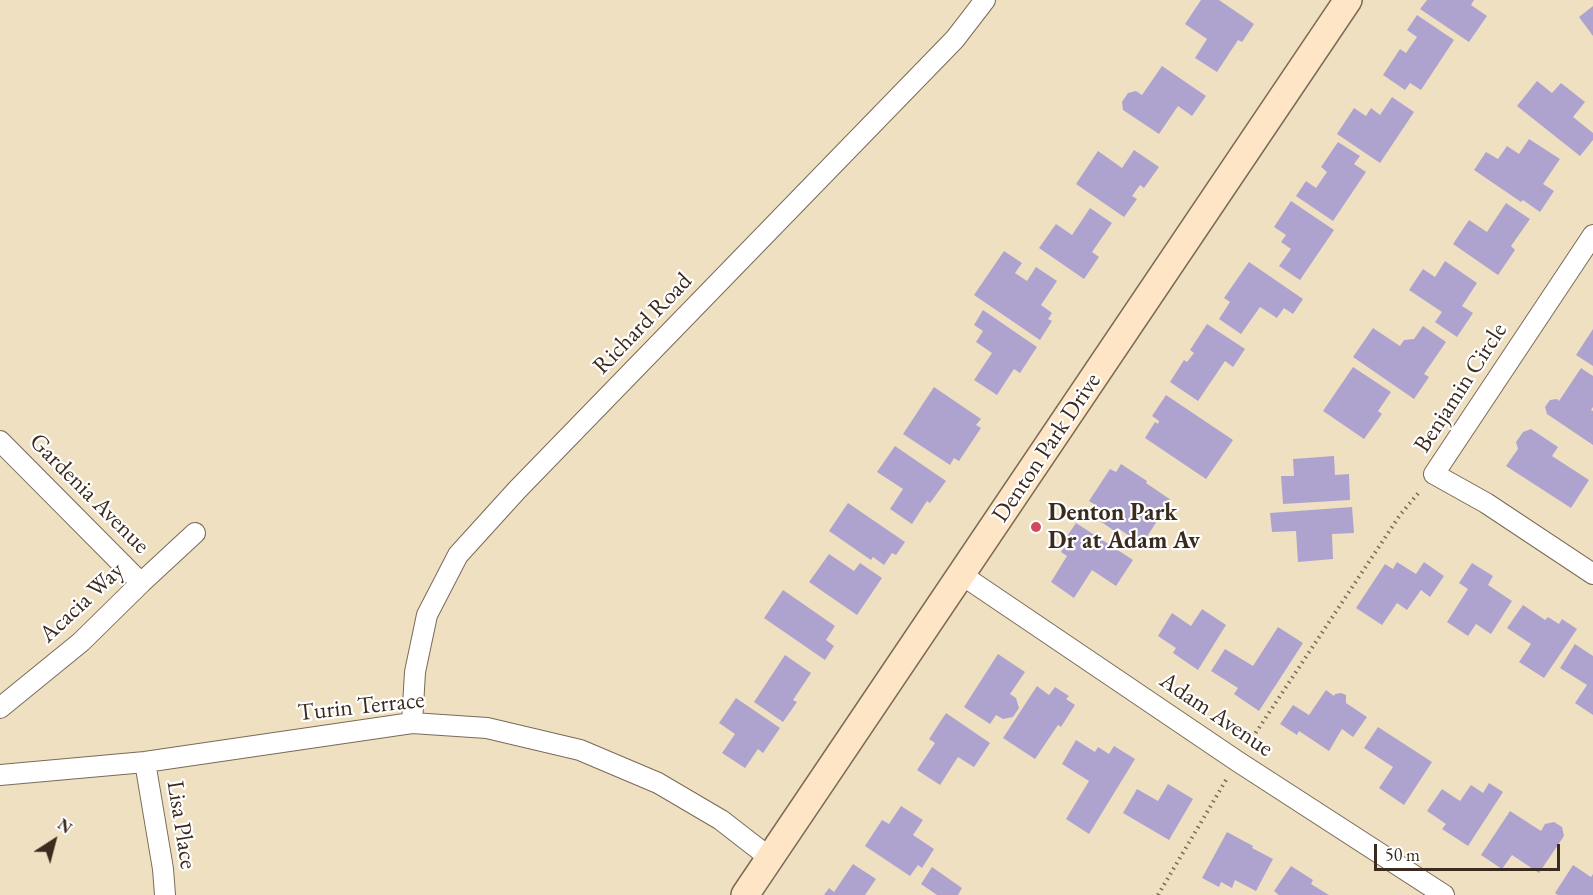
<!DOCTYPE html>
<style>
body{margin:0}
#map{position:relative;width:1593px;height:895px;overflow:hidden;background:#efe0c2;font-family:"EB Garamond",serif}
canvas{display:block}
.north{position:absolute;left:24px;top:811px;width:60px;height:60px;-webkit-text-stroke:4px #fff;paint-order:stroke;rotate:36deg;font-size:16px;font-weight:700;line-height:24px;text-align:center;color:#3b2a1e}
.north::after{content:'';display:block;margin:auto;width:21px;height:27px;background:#3b2a1e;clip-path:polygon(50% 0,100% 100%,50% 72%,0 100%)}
.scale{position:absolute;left:1374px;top:844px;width:186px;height:27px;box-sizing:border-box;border:3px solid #3b2a1e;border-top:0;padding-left:8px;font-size:18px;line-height:21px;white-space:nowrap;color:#3b2a1e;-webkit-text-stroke:4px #fff;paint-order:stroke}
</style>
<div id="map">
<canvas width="1593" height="895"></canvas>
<div class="north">N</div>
<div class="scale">50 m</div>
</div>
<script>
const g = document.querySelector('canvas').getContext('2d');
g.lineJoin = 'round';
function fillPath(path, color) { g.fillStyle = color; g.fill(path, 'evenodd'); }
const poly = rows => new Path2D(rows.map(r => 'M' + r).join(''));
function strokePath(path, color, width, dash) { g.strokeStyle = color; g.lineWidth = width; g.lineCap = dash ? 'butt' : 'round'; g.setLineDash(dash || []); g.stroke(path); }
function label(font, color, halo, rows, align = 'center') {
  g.font = font + ' "EB Garamond",serif'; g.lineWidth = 4.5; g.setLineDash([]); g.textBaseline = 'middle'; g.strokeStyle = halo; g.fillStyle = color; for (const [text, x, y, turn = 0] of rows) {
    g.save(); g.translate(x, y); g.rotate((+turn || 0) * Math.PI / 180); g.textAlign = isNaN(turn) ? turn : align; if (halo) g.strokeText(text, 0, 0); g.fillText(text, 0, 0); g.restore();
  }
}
fillPath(poly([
 [1201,0,1219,0,1254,24,1242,42,1238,40,1217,72,1195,58,1207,39,1185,24],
 [1427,0,1474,0,1471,5,1487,16,1469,42,1420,9],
 [1593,6,1593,36,1579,17],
 [1417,15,1454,40,1421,90,1410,83,1405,90,1383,75,1400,49,1406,53,1417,37,1407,30],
 [1162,66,1206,96,1192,116,1178,106,1159,134,1123,110,1122,102,1128,93,1136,91,1142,95],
 [1537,81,1552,93,1561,83,1585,102,1573,117,1593,133,1593,140,1580,156,1517,106],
 [1392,97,1414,112,1380,163,1337,134,1354,108,1366,116,1371,108,1380,115],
 [1529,139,1560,159,1543,184,1554,191,1540,212,1523,200,1521,202,1474,170,1486,152,1498,159,1507,146,1519,154],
 [1338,142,1360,156,1354,164,1366,172,1333,221,1296,196,1306,181,1316,188,1327,172,1321,167],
 [1134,150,1159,167,1144,188,1140,185,1132,196,1137,199,1124,217,1076,184,1098,151,1122,168],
 [1291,201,1334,230,1300,280,1279,266,1291,249,1281,242,1286,235,1274,227],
 [1506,203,1530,219,1511,246,1515,250,1498,275,1453,244,1469,220,1487,232],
 [1090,208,1112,223,1092,252,1099,257,1084,279,1039,248,1056,224,1072,235],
 [1004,251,1022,263,1015,273,1027,281,1036,267,1057,281,1041,305,1052,313,1048,319,1052,321,1040,340,974,295],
 [1445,261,1477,283,1462,306,1473,313,1457,337,1435,322,1442,312,1409,290,1423,269,1435,277],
 [1249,262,1303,299,1293,314,1284,308,1277,318,1260,307,1241,334,1219,319,1230,302,1224,298],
 [983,310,1037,347,1020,373,1014,369,997,395,974,380,992,353,976,342,983,331,974,325],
 [1207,324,1245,349,1233,367,1225,361,1198,401,1170,382,1184,360,1187,362,1194,353,1190,350],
 [1423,326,1446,342,1424,374,1429,377,1414,399,1353,357,1373,328,1400,346,1404,340,1414,339],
 [1593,329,1593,366,1576,355],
 [1353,367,1391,392,1378,411,1382,414,1364,439,1323,411],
 [1581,368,1593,376,1593,407,1591,410,1593,411,1593,445,1547,414,1545,407,1550,400,1557,399,1559,401],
 [934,387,981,419,976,425,981,428,959,461,954,458,950,465,903,434],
 [1166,395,1233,440,1206,479,1145,438,1155,422,1158,424,1159,421,1152,416],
 [1531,429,1558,447,1552,456,1589,480,1571,508,1506,466,1518,449,1516,442,1523,432],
 [895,446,946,481,930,503,927,501,912,524,890,509,903,489,877,472],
 [1334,456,1335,475,1349,474,1350,500,1283,504,1281,476,1294,476,1293,459],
 [1121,464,1147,481,1146,483,1171,500,1142,544,1119,529,1116,532,1088,513,1094,504,1089,501,1110,469,1116,472],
 [848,503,905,542,896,555,892,553,884,565,873,557,871,560,829,531],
 [1352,507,1354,533,1332,534,1333,559,1298,562,1296,531,1272,532,1270,513],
 [1076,523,1133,560,1116,586,1092,570,1074,598,1051,582,1067,556,1061,552,1068,541,1065,539],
 [829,554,854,571,860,563,882,578,857,615,809,582],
 [1397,562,1416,574,1424,562,1444,576,1430,597,1421,590,1407,610,1397,603,1382,625,1356,608,1385,564,1393,569],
 [1472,563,1493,576,1488,585,1512,601,1491,634,1476,624,1468,636,1447,622,1468,589,1459,583],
 [783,590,835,626,826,640,834,646,825,660,764,618],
 [1523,605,1545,620,1548,617,1559,624,1562,619,1577,629,1544,678,1519,662,1531,644,1507,628],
 [1202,609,1226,625,1198,670,1173,653,1176,648,1158,636,1172,613,1191,626],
 [1278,627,1303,643,1259,711,1234,694,1238,688,1211,671,1225,649,1253,666],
 [1575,644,1593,656,1593,715,1575,703,1587,685,1560,668],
 [998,654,1025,672,1010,694,1016,698,1019,708,1013,717,1003,719,996,715,990,724,964,707],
 [785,655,811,673,793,700,797,702,783,722,754,702],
 [1037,686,1049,695,1055,687,1069,696,1066,699,1075,705,1061,727,1058,725,1035,759,1003,738],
 [1326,690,1334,696,1335,694,1341,693,1346,695,1346,703,1367,717,1353,737,1342,729,1329,751,1299,731,1297,735,1280,724,1293,705,1309,715],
 [736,698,780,728,763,753,758,749,745,768,722,753,735,734,719,723],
 [946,713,990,743,974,767,958,757,940,785,917,770,935,743,929,739],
 [1378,727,1432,762,1404,805,1379,788,1393,767,1364,748],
 [1076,740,1095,752,1098,747,1109,754,1114,746,1135,759,1089,834,1066,819,1089,781,1062,764],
 [1489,783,1503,792,1468,846,1442,829,1446,824,1427,811,1442,789,1460,801,1471,785,1483,793],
 [1168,784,1193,799,1169,840,1123,813,1137,789,1158,801],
 [901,806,923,820,913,835,934,849,922,868,918,865,910,876,865,846,882,820,889,824],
 [1510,811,1541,831,1545,824,1554,822,1562,827,1564,836,1539,873,1512,855,1502,869,1481,855],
 [1227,832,1253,846,1252,848,1273,859,1256,891,1235,880,1232,888,1221,882,1219,887,1202,878],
 [853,864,876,879,865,895,824,895,829,888,834,892],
 [1573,865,1591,877,1593,874,1593,895,1558,895,1555,893],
 [1291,866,1313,880,1311,884,1329,895,1279,895,1274,891],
 [932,867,962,888,958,895,937,895,921,884]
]), '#aea3cf');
const minor = poly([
 [1593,235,1434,474,1486,503,1593,574],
 [0,441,141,583],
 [962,575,1237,761,1444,895],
 [0,708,81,642,141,583,195,533],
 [412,723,415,672,427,615,458,555,517,490,955,39,985,0],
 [145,762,163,869,165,895],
 [0,775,145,762,412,723,487,728,580,750,658,783,721,820,770,858]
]);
const secondary = poly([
 [745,895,1348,0]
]);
strokePath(minor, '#7a6a57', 22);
strokePath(secondary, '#7a6a57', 30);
strokePath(poly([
 [1249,743,1400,515,1420,491],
 [1158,895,1226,780]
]), '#7a6a57', 4, [1.5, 4.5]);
strokePath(minor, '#fff', 20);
strokePath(secondary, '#fee5c5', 27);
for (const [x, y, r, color] of [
 [1036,527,6,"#d1495b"]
]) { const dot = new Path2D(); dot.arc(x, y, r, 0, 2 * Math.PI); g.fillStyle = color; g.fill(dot); strokePath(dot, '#fff', 2); }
label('24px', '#3b2a1e', '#fff', [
 ["Richard Road",643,324,-46],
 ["Benjamin Circle",1461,388,-57],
 ["Denton Park Drive",1047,448,-56],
 ["Gardenia Avenue",89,494,45],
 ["Acacia Way",82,603,-43],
 ["Turin Terrace",361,707,-6],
 ["Adam Avenue",1216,715,34],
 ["Lisa Place",181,825,81]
]);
label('bold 24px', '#3b2a1e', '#fff', [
 ["Denton Park",1048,513],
 ["Dr at Adam Av",1048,541]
], 'left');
</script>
